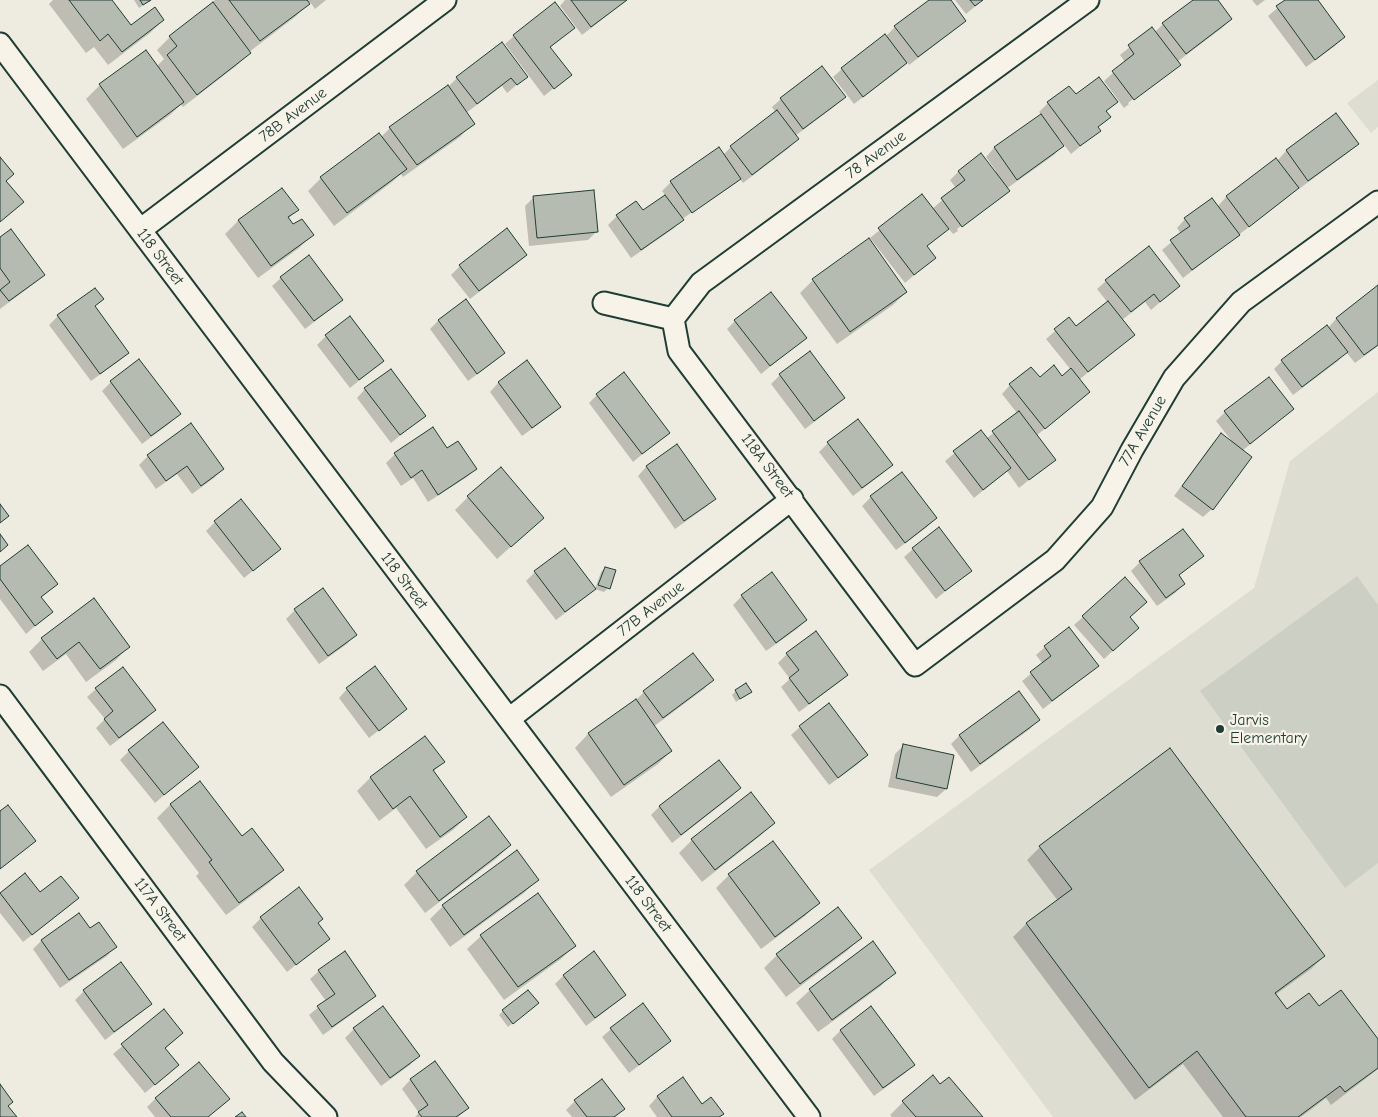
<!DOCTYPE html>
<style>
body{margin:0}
canvas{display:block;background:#eeece1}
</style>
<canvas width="1378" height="1117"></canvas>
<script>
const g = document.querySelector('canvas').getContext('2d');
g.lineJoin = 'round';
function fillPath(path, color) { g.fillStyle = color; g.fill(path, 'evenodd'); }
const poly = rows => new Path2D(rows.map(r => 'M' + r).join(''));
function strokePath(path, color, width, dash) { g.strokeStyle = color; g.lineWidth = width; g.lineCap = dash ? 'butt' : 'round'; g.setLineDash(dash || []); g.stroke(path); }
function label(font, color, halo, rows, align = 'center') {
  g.font = font + ' "Comic Neue",sans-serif'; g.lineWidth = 4.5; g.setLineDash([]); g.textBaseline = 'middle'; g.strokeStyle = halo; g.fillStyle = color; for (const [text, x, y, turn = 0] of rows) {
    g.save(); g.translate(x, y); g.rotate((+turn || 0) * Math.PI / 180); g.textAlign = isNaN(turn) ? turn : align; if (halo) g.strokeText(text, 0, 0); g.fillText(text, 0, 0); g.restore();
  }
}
fillPath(poly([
 [1378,80,1378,127,1371,133,1347,103],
 [1378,392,1378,1117,1053,1117,869,870,1254,588,1290,461]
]), '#ddddd2');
fillPath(poly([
 [1357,576,1378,605,1378,863,1345,888,1200,691]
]), '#cccfc4');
fillPath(poly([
 [53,0,111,0,131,27,163,20,150,33,108,65,94,47,86,53,49,4],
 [134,0,152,0,139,8],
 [215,0,326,0,315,9,310,2,295,17,249,52,250,53,236,66,183,107,181,104,170,115,123,149,86,99,100,85,146,52,157,66,164,59,157,50,170,37],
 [565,0,627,0,582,35,560,6],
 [931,0,949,0,965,21,956,29,909,65,907,62,897,72,854,104,833,77,842,69,885,37,895,27],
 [955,0,983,0,966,14],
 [1195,0,1216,0,1231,19,1222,28,1177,62,1179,65,1171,72,1171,70,1128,103,1129,104,1124,108,1104,81,1125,62,1120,55,1152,29,1155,32,1163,24],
 [1252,0,1265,0,1257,6],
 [1287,0,1317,0,1344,37,1335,46,1306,67,1268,16],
 [573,28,550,48,570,75,544,96,505,44,514,36],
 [526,77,507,93,502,86,466,113,473,123,460,137,403,177,401,174,392,182,334,226,308,191,321,178,381,137,390,128,448,87,457,78],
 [1076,96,1116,102,1105,112,1109,117,1097,128,1099,131,1071,154,1059,138,1058,140,1062,146,1054,155,1006,189,1008,191,1000,199,1000,197,957,229,958,231,953,234,948,228,926,247,934,258,905,283,870,238,922,196,932,209,956,188,950,180,959,171,994,172,996,171,986,157,994,148,1042,115,1039,112,1048,103],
 [844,97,835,106,795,136,797,139,789,148,743,183,739,178,730,187,682,219,673,229,631,258,608,225,617,216,636,203,643,212,666,196,662,191,671,182,723,155,731,147,776,113,772,107,781,99],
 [1336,115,1357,144,1349,152,1299,189,1298,187,1289,196,1183,278,1162,250,1181,234,1177,228,1185,219,1217,207,1226,197,1276,159,1277,161,1286,151],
 [282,189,297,210,288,219,293,226,312,235,299,248,258,278,225,234,238,221],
 [533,198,597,231,588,240,529,246,525,206],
 [0,238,43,275,35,283,0,309,0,291,1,290,0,288],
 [526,255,517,263,470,299,451,275,460,266],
 [281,278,341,300,332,308,305,329,272,286],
 [813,280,906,292,893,305,837,344,800,293],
 [1106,281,1179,286,1151,310,1145,302,1122,320,1133,335,1079,380,1080,400,1036,436,1054,460,1019,488,1007,471,974,498,945,461,980,432,986,439,1017,413,1002,394,1010,385,1039,379,1061,378,1071,370,1046,339,1069,319,1076,328,1108,303,1097,289],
 [1378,287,1378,346,1355,363,1346,352,1338,361,1293,395,1274,369,1282,361,1328,328,1336,319],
 [466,301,504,353,495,361,468,381,430,329,438,321],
 [94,307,127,352,119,361,91,381,49,325,58,316],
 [735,321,805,338,761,374,727,329],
 [326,336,383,361,350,388,317,345],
 [810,353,843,398,835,406,805,429,771,384,780,375],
 [139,361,179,414,170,423,142,444,102,391,111,382],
 [527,362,559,406,551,415,522,436,490,392,498,383],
 [365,389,425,415,391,443,357,398],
 [597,395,668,433,633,462,589,403],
 [1293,409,1242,451,1212,509,1203,517,1174,496,1212,444,1221,435,1234,444,1216,421,1225,412],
 [190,425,222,469,214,478,192,494,177,474,156,489,139,465,148,456],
 [828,443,891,465,882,474,853,496,819,452],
 [677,445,715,498,706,507,675,529,638,476,646,467],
 [447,450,475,469,467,477,428,502,413,478,401,486,386,463,395,454],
 [902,474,935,518,927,527,896,550,862,506,871,497],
 [468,497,543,518,497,559,455,510],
 [215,522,270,557,244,578,206,531],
 [913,549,970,571,936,599,904,557],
 [1202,556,1178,576,1184,584,1175,593,1157,606,1131,571,1140,562],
 [0,568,56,584,41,598,51,612,26,634,0,599],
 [605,568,608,588,604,592,595,589,601,572],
 [535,572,594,589,586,597,556,620,526,581],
 [772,574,806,620,797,629,766,651,733,605,742,596],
 [1125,579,1129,636,1104,659,1074,625],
 [94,600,129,646,116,660,86,682,66,654,43,671,29,652,42,639],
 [295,610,355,635,347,644,319,664,286,619],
 [1045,647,1097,666,1088,674,1043,709,1022,681,1043,664,1036,655],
 [787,654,847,675,838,683,799,712,781,687,790,679,778,663],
 [712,680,704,689,653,727,671,751,658,764,611,797,575,748,588,734,635,701,644,692],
 [96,689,154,710,146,719,110,746,96,728,105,719,87,697],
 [347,689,406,709,369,738,339,698],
 [736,691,750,692,736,702,732,695],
 [1018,693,1038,720,1030,729,971,772,951,744,959,736],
 [800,727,866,755,858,764,829,785,791,735],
 [425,738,443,762,433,772,466,817,453,830,426,849,396,808,379,821,357,791,370,778],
 [903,746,946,789,937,797,888,787,895,754],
 [129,751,197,767,155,803,120,760],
 [200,783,242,838,282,870,269,883,226,915,196,876,199,873,157,818,170,805],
 [740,788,731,797,672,843,651,815,659,807],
 [489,817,510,845,497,858,425,913,404,885,417,872],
 [773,823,760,836,702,882,679,853,692,840],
 [1040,847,1324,956,1311,969,1275,995,1287,1011,1319,1008,1378,1041,1378,1069,1331,1105,1326,1098,1301,1117,1223,1117,1183,1064,1135,1100,1013,937,1026,924,1058,901,1027,860],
 [24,874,39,894,77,898,68,907,23,942,0,913,0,893],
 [729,875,818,903,805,916,761,949,716,888],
 [537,880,524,893,450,947,430,919,443,906],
 [299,889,317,924,328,939,287,972,252,927,261,918],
 [89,930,115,947,107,956,60,988,33,949,41,941],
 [481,936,574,946,561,959,504,1000,467,949],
 [860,938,847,951,786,997,764,968,777,955],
 [593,953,625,995,616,1003,586,1026,555,984,563,976],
 [121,964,151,1003,142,1012,105,1040,75,1000,84,991],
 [319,971,374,996,366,1004,323,1035,309,1015,326,1001,310,979],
 [894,972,881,986,818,1032,796,1003,810,990],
 [533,1007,508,1027,499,1015,503,1011],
 [164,1011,182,1033,165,1049,178,1065,145,1093,113,1054],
 [354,1029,418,1056,410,1065,381,1086,345,1038],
 [611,1029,670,1041,661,1049,629,1073,602,1037],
 [840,1031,913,1065,904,1074,874,1096,832,1039],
 [434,1063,468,1108,458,1117,415,1117,419,1113,402,1089,410,1080],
 [682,1079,702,1105,719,1117,657,1117,649,1106,657,1097],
 [940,1086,981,1117,892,1117,890,1115,903,1102],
 [156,1098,228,1099,208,1117,155,1117,147,1107],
 [575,1101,623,1109,615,1117,572,1117,566,1110]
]), '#0003');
const building = poly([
 [69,0,112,0,131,25,155,7,164,20,122,52,108,34,100,41,69,0],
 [140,0,151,0,143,5,140,0],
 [229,0,307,0,310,4,260,41,229,0],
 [571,0,627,0,591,27,571,0],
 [929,0,951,0,966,21,918,57,894,26,929,0],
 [970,0,983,0,975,6,970,0],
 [1193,0,1218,0,1232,19,1186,54,1162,23,1193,0],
 [1285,0,1318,0,1345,37,1315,60,1276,6,1285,0],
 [213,2,251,53,197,95,167,55,177,46,169,36,213,2],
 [555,2,575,28,550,47,572,75,554,89,513,35,555,2],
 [1152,27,1181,65,1134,100,1112,71,1134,54,1128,45,1152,27],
 [885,34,907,63,863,97,841,68,885,34],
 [502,42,528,77,517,85,511,78,477,104,456,77,502,42],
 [146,50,184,102,137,137,99,84,146,50],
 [822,66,846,97,803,129,780,98,822,66],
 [1099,77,1118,102,1106,111,1111,117,1098,127,1101,131,1080,146,1047,102,1069,86,1076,94,1099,77],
 [448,85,475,124,417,165,389,127,448,85],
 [777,110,799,139,752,175,730,146,777,110],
 [1336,113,1359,144,1308,181,1286,150,1336,113],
 [1041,114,1064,146,1017,180,994,147,1041,114],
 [379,133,407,169,347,213,320,177,379,133],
 [719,147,741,179,692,213,670,181,719,147],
 [981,153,1010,191,962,227,941,198,965,180,958,171,981,153],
 [0,157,14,174,6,181,24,202,0,222,0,157],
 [1276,158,1299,188,1249,227,1226,196,1276,158],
 [282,188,299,210,288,217,293,224,302,219,314,235,271,266,238,220,282,188],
 [594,190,598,232,537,238,533,196,594,190],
 [922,194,949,229,927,246,936,258,914,275,878,228,922,194],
 [665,195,684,220,641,250,616,215,636,201,643,210,665,195],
 [1212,198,1240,235,1192,270,1170,240,1190,226,1184,218,1212,198],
 [507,228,527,255,479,291,459,265,507,228],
 [11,229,45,275,9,301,0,290,10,282,0,268,0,237,11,229],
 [869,238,907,292,850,332,812,279,869,238],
 [1149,246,1180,286,1160,302,1154,294,1131,312,1105,280,1149,246],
 [309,255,343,300,314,321,280,277,309,255],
 [1378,285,1378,345,1364,355,1336,318,1378,285],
 [95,288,104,299,95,306,129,353,100,374,57,315,95,288],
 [771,292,807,338,770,366,734,320,771,292],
 [466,299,505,353,477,374,438,320,466,299],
 [1108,301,1135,335,1088,372,1054,329,1069,317,1076,326,1108,301],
 [350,316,384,361,359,380,325,335,350,316],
 [1327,325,1348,352,1302,387,1281,360,1327,325],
 [810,351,845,398,814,421,779,374,810,351],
 [139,359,181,414,151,436,110,381,139,359],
 [527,360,561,407,532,428,498,382,527,360],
 [1054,365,1062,376,1071,368,1090,392,1045,429,1009,384,1031,367,1040,377,1054,365],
 [391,369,426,416,400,435,364,388,391,369],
 [624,372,670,433,642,454,596,394,624,372],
 [1269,377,1294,409,1250,444,1224,411,1269,377],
 [1019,411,1056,460,1029,480,992,431,1019,411],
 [858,419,893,465,862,488,827,442,858,419],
 [191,423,224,469,201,486,187,466,166,481,147,455,191,423],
 [433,427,447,448,458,441,477,469,438,495,422,470,411,478,394,453,433,427],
 [981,430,1011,468,983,490,953,451,981,430],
 [1221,433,1252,457,1213,510,1182,486,1221,433],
 [677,444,716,499,684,521,646,466,677,444],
 [501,467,544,518,511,547,467,496,501,467],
 [902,472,937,518,905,543,870,496,902,472],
 [241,499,281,549,253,571,214,521,241,499],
 [0,504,9,516,0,523,0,504],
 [939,527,972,571,945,591,912,548,939,527],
 [1183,529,1204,556,1179,575,1185,584,1166,598,1139,561,1183,529],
 [0,534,8,545,0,552,0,534],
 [28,545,58,584,41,597,53,612,35,626,0,579,0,566,28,545],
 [565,548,596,589,565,612,534,571,565,548],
 [605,567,616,570,610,589,598,585,605,567],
 [772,572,807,620,776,643,741,595,772,572],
 [1125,577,1147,602,1130,617,1139,628,1113,651,1082,616,1125,577],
 [323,588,357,635,328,656,294,609,323,588],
 [94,598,130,647,100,669,79,642,57,659,41,638,94,598],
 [1069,627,1099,666,1052,701,1030,672,1051,656,1044,646,1069,627],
 [816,631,848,675,809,704,789,678,799,670,786,653,816,631],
 [693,653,714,680,663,718,643,691,693,653],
 [375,666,407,709,379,731,346,688,375,666],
 [123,667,156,710,119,738,104,719,113,711,95,688,123,667],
 [746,683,752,692,740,699,735,690,746,683],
 [1019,691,1040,720,980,764,959,735,1019,691],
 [636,699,672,751,624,785,588,733,636,699],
 [829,703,868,755,838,778,799,726,829,703],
 [163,722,199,767,164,795,128,750,163,722],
 [425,736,445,762,433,770,467,817,440,837,410,796,393,809,370,777,425,736],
 [903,744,954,755,947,789,896,778,903,744],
 [1170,748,1325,956,1275,993,1287,1009,1309,993,1319,1006,1341,990,1378,1039,1378,1068,1345,1092,1340,1086,1298,1117,1246,1117,1197,1051,1149,1088,1026,923,1072,889,1039,846,1170,748],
 [719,760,741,788,681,835,659,806,719,760],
 [200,781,242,836,252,828,284,870,239,903,209,862,212,860,170,804,200,781],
 [751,792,775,823,715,870,691,839,751,792],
 [8,805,36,841,0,869,0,811,8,805],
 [489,816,511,845,439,901,416,871,489,816],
 [773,841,820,903,775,937,728,874,773,841],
 [517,850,539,880,464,935,442,905,517,850],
 [25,873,40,892,61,876,79,898,32,935,0,893,25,873],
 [299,887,323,919,318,923,330,939,296,965,260,917,299,887],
 [538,893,576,946,518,987,480,935,538,893],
 [838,907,862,938,800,984,776,954,838,907],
 [79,913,90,928,99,922,117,947,69,980,41,940,79,913],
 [873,941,896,973,832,1020,809,989,873,941],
 [345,951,376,996,332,1027,317,1006,335,994,318,970,345,951],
 [594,951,626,995,595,1018,563,975,594,951],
 [121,962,152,1004,114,1032,83,990,121,962],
 [528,990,539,1003,513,1024,502,1010,528,990],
 [643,1003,671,1041,639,1065,610,1028,643,1003],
 [383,1006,420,1056,390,1078,353,1028,383,1006],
 [871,1006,915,1065,883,1088,840,1030,871,1006],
 [164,1009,183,1033,165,1048,179,1065,155,1085,121,1044,164,1009],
 [435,1061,469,1108,456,1117,422,1117,418,1112,428,1105,410,1079,435,1061],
 [199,1062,230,1099,208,1117,171,1117,155,1098,199,1062],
 [933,1075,940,1084,949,1077,983,1117,916,1117,902,1101,933,1075],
 [683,1077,702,1104,711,1097,724,1114,719,1117,672,1117,657,1096,683,1077],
 [602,1079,625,1109,614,1117,587,1117,574,1100,602,1079],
 [0,1084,13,1102,8,1106,17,1117,0,1117,0,1084],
 [242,1112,246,1117,235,1117,242,1112]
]);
fillPath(building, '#b5bbb0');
strokePath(building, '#1f3d34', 1);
const minor = poly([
 [0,44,809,1117],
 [140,230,445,0],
 [604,303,673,319],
 [673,319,679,351,915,665,1055,560,1102,507,1132,450,1174,378,1241,302,1378,202],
 [673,319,701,283,1088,0],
 [0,696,273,1062,326,1117],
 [509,719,792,499]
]);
strokePath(minor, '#1f3d34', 25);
strokePath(minor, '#f7f3e8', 21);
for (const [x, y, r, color] of [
 [1220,729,5,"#1f3d34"]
]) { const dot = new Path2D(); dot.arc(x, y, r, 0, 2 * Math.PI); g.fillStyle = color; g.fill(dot); strokePath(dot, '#f7f3e8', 2); }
label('16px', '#1f3d34', '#f7f3e8', [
 ["78B Avenue",293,115,-37],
 ["78 Avenue",876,155,-36],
 ["118 Street",160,257,53],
 ["77A Avenue",1143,431,-60],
 ["118A Street",767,466,53],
 ["118 Street",404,581,53],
 ["77B Avenue",651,609,-38],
 ["118 Street",648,904,53],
 ["117A Street",160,910,53]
]);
label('16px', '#1f3d34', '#f7f3e8', [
 ["Jarvis",1230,720],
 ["Elementary",1230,738]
], 'left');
</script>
